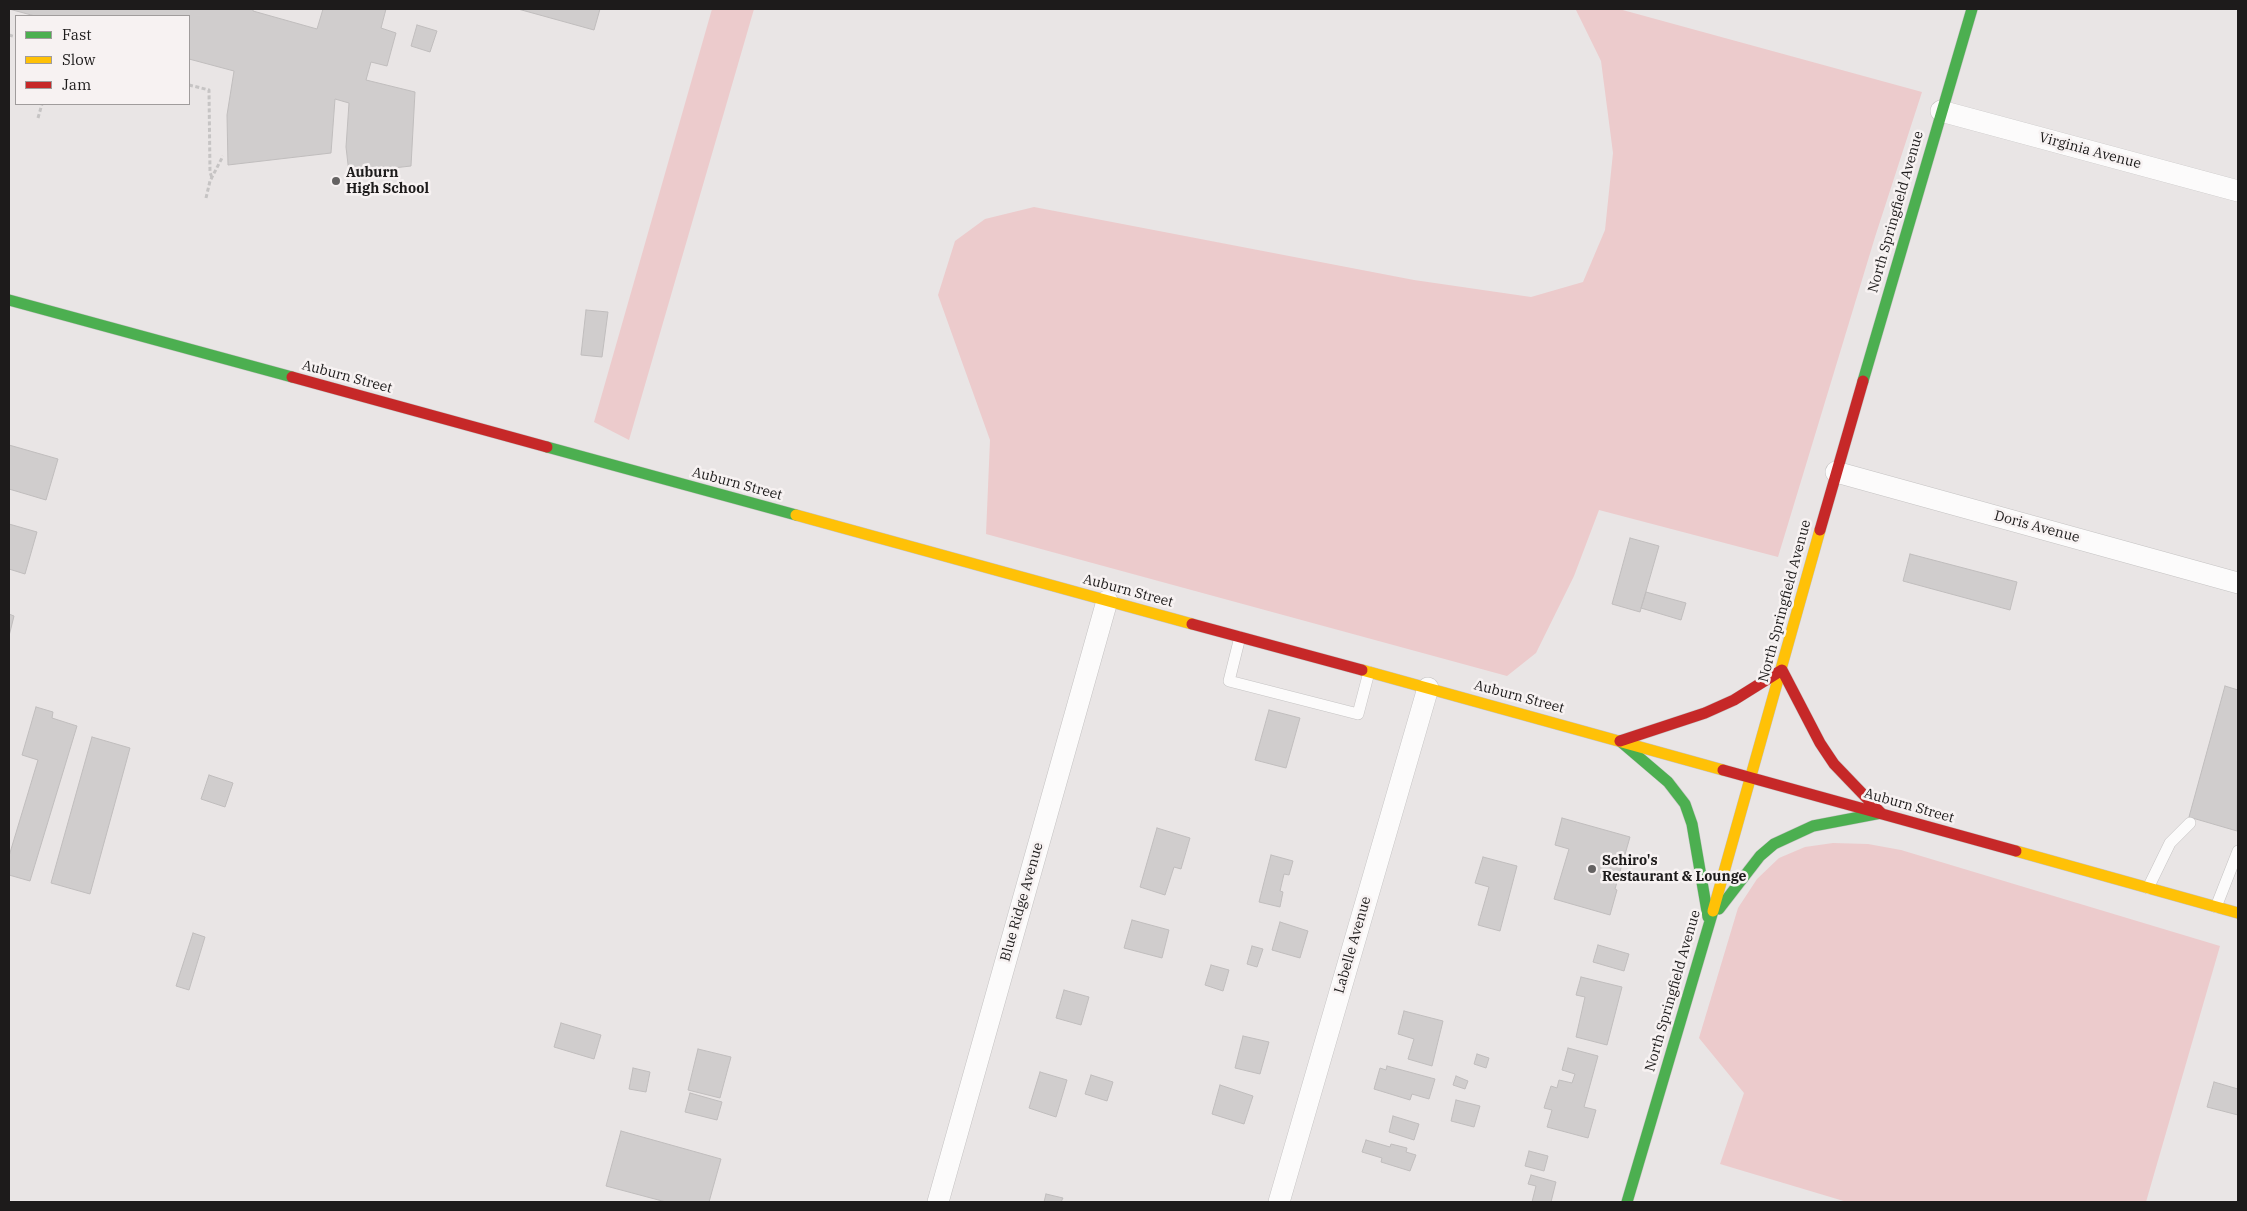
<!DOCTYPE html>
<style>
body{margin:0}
#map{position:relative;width:2247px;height:1211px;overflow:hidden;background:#e9e5e5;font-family:"IBM Plex Serif",serif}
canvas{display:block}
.frame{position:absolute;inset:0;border:10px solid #1d1b1b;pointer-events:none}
.legend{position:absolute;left:15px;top:15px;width:175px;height:90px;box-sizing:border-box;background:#f7f2f2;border:1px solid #a09c9c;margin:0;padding:6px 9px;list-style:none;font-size:15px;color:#1d1b1b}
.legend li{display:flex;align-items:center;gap:10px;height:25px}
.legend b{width:25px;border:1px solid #a09c9c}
</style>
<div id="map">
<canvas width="2247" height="1211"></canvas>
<div class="frame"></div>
<ul class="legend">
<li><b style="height:6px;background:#4caf50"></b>Fast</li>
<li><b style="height:6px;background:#ffc107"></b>Slow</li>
<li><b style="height:6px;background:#c62828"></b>Jam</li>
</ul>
</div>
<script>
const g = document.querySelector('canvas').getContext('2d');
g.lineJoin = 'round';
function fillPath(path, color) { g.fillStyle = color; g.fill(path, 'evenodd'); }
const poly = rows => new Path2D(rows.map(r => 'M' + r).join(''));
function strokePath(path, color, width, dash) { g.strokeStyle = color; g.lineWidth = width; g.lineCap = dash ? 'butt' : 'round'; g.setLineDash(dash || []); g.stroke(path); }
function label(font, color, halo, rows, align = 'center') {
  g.font = font + ' "IBM Plex Serif",serif'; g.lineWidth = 5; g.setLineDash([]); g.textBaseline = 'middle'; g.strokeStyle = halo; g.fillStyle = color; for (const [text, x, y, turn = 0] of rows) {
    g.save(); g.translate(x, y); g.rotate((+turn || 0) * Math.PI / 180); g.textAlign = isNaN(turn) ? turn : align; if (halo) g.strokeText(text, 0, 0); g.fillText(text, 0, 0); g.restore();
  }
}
fillPath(poly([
 [712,9,754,9,629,440,594,422],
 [1573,9,1619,9,1922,92,1875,237,1778,557,1599,510,1574,576,1536,653,1507,676,986,534,990,440,938,295,955,241,985,219,1034,207,1414,280,1531,297,1583,282,1605,230,1613,153,1601,61,1576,10],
 [1833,843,1868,844,1901,850,2220,946,2146,1202,1847,1202,1720,1164,1744,1093,1699,1038,1738,908,1757,879,1779,858,1805,847]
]), '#eccbcc');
const building = poly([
 [9,9,253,9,253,11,317,29,323,9,386,9,381,28,396,33,387,66,371,62,366,80,415,92,411,166,349,173,346,147,349,103,335,99,331,153,228,165,227,115,234,71,189,59,189,16,35,16,9,9],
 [518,9,600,9,594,30,518,9],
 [417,25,437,31,430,52,411,46,417,25],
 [586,310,608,312,602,357,581,355,586,310],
 [9,445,58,459,46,500,9,489,9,445],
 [9,524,37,532,25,574,9,569,9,524],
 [1630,538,1659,546,1640,612,1612,604,1630,538],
 [1910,554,2017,582,2010,610,1903,581,1910,554],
 [1646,592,1686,603,1681,620,1641,608,1646,592],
 [9,614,14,616,9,636,9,614],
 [2225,686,2238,690,2237,831,2189,817,2225,686],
 [36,707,53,712,52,718,77,726,30,881,9,875,9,856,38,760,22,755,36,707],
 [1269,710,1300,718,1286,768,1255,760,1269,710],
 [92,737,130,748,90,894,51,883,92,737],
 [209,775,233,783,225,807,201,799,209,775],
 [1562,818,1630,837,1615,889,1617,890,1610,915,1554,899,1569,849,1555,845,1562,818],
 [1157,828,1190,838,1181,869,1174,867,1165,895,1140,887,1157,828],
 [1271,855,1293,861,1289,875,1284,874,1280,891,1283,892,1280,907,1259,902,1271,855],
 [1483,857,1517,866,1500,931,1478,925,1489,887,1475,883,1483,857],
 [1132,920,1169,930,1162,958,1124,948,1132,920],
 [1280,922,1308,931,1300,958,1272,950,1280,922],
 [193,933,205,937,189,990,176,986,193,933],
 [1598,945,1629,954,1624,971,1593,962,1598,945],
 [1252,946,1263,949,1257,967,1247,964,1252,946],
 [1211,965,1229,970,1223,991,1205,985,1211,965],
 [1581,977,1622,987,1607,1045,1576,1037,1585,997,1576,995,1581,977],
 [1064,990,1089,997,1081,1025,1056,1018,1064,990],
 [1404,1011,1443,1021,1432,1066,1408,1059,1414,1039,1398,1034,1404,1011],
 [561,1023,601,1035,594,1059,554,1047,561,1023],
 [1243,1036,1269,1042,1260,1074,1235,1068,1243,1036],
 [1568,1048,1598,1056,1584,1107,1596,1110,1588,1138,1547,1127,1552,1110,1544,1108,1551,1086,1557,1088,1559,1080,1572,1083,1575,1074,1562,1070,1568,1048],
 [698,1049,731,1057,720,1098,688,1090,698,1049],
 [1477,1054,1489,1058,1486,1068,1474,1064,1477,1054],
 [1387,1066,1435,1079,1429,1099,1412,1094,1410,1100,1374,1089,1380,1068,1386,1070,1387,1066],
 [633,1068,650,1072,646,1092,629,1089,633,1068],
 [1040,1072,1067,1080,1056,1117,1029,1108,1040,1072],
 [1091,1075,1113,1082,1107,1101,1085,1094,1091,1075],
 [1456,1076,1468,1081,1465,1089,1453,1085,1456,1076],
 [2214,1082,2238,1089,2238,1115,2207,1107,2214,1082],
 [1220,1085,1253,1096,1244,1124,1212,1114,1220,1085],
 [690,1093,722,1102,717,1120,685,1112,690,1093],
 [1456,1100,1480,1106,1474,1127,1451,1121,1456,1100],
 [1393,1116,1419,1124,1414,1140,1389,1132,1393,1116],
 [621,1131,721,1159,709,1202,666,1202,606,1186,621,1131],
 [1366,1140,1390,1147,1391,1144,1407,1148,1406,1152,1416,1155,1410,1171,1381,1162,1382,1158,1362,1152,1366,1140],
 [1529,1151,1548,1156,1544,1171,1525,1166,1529,1151],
 [1531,1175,1556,1182,1551,1202,1532,1202,1536,1186,1528,1184,1531,1175],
 [1046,1194,1063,1198,1061,1202,1044,1202,1046,1194]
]);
fillPath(building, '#d0cdcd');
strokePath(building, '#c0bdbd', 1);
const lane = poly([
 [1240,637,1229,681,1358,714,1369,672],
 [2148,888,2170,843,2190,823],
 [2216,907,2238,851]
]);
const street = poly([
 [1941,111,2238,191],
 [1836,472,2238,583],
 [938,1202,1107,601],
 [1279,1202,1428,688]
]);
const fast = poly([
 [9,300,292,377],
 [1863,381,1972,9],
 [547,447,796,515],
 [1620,741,1668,782,1685,804,1692,824,1708,917],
 [1719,909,1760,856,1774,844,1813,826,1881,813],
 [1627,1202,1713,911]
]);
const slow = poly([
 [796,515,1192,624],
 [1362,670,1723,770],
 [2016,851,2238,913],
 [1713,911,1820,530]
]);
const jam = poly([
 [292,377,547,447],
 [1820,530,1863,381],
 [1192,624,1362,670],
 [1620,741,1705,713,1734,700,1782,670,1820,743,1834,764,1881,813],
 [1723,770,2016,851]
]);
strokePath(lane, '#c5c3c3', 12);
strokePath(street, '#c5c3c3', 22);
strokePath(fast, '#c5c3c3', 12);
strokePath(slow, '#c5c3c3', 12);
strokePath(jam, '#c5c3c3', 12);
strokePath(poly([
 [9,35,16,37],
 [189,85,209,90,210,172,212,178],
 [38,118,42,104],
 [206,198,210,181,223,156]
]), '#c6c4c4', 3, [4, 2.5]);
strokePath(lane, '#fcfbfb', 11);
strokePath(street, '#fcfbfb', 21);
strokePath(fast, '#4caf50', 11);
strokePath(slow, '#ffc107', 11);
strokePath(jam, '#c62828', 11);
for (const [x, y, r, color] of [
 [336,181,5,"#646262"],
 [1592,869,5,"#646262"]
]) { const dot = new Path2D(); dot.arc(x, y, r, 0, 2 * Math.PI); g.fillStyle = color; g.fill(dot); strokePath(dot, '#f7f2f2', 2); }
label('14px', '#1d1b1b', '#f7f2f2', [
 ["Virginia Avenue",2090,151,15],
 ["North Springfield Avenue",1896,212,-74],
 ["Auburn Street",347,377,15],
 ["Auburn Street",737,484,15],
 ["Doris Avenue",2037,527,15],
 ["Auburn Street",1128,591,15],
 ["North Springfield Avenue",1785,601,-75],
 ["Auburn Street",1519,697,15],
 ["Auburn Street",1909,806,16],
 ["Blue Ridge Avenue",1022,902,-74],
 ["Labelle Avenue",1353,945,-74],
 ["North Springfield Avenue",1673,991,-74]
]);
label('bold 14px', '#1d1b1b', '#f7f2f2', [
 ["Auburn",346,173],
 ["High School",346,189],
 ["Schiro's",1602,861],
 ["Restaurant & Lounge",1602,877]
], 'left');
</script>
